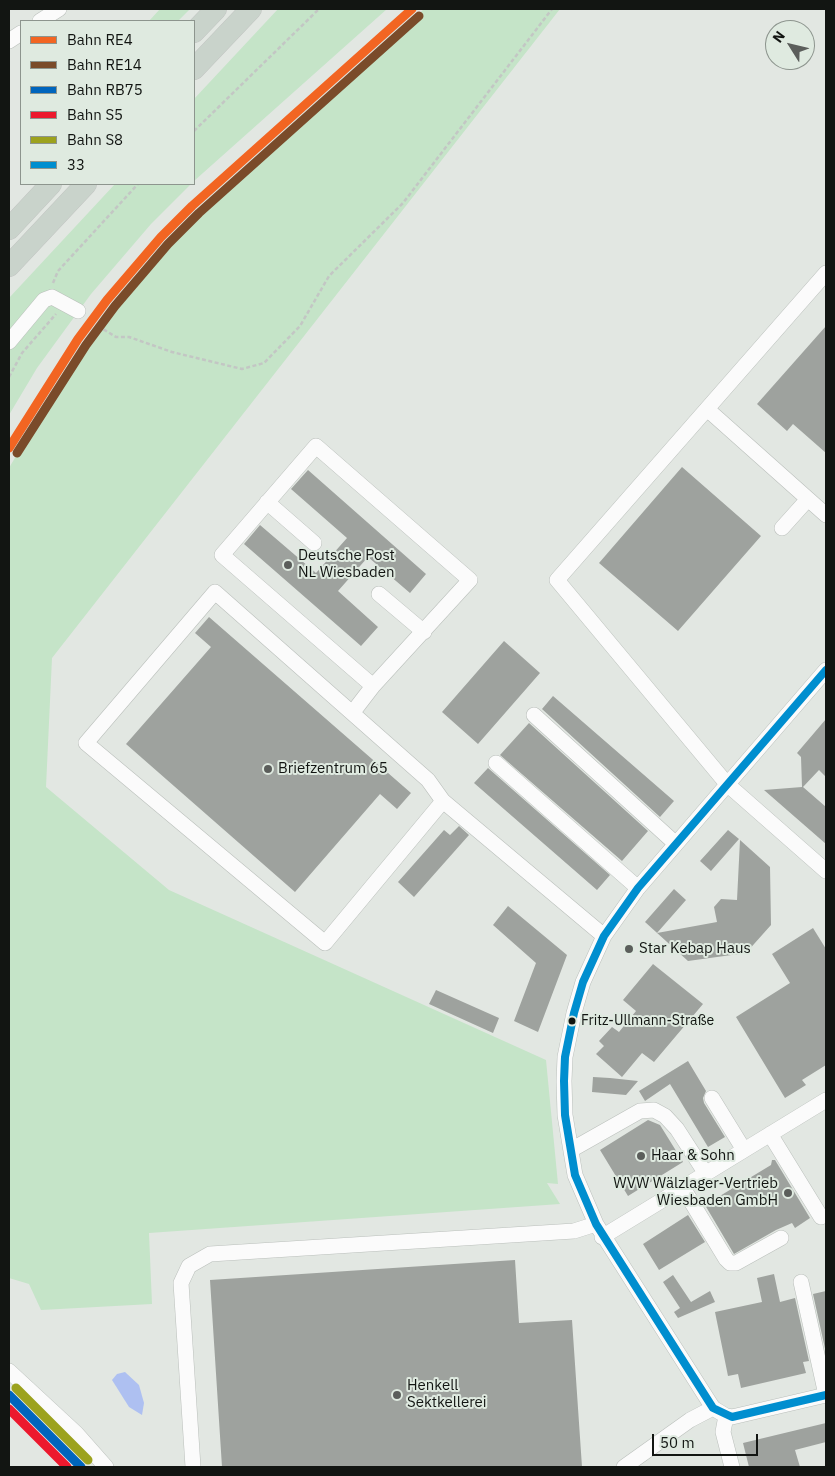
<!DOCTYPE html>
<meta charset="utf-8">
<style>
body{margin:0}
#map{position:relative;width:835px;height:1476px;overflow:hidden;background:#e2e7e2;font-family:"IBM Plex Sans",sans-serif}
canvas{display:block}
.frame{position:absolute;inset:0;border:10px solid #121512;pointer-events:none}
.legend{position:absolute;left:20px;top:20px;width:175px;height:165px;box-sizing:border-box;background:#dfeae0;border:1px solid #8d958e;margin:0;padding:6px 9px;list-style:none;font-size:15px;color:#121512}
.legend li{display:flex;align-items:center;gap:10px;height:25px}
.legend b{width:25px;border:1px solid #8d958e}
.north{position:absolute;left:765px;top:20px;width:50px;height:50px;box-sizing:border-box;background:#dfeae0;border:1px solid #8d958e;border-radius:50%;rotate:306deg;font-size:14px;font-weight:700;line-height:20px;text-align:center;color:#121512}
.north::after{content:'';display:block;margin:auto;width:18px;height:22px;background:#5b5e5b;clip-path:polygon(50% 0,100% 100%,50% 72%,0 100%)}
.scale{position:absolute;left:652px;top:1434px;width:106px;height:22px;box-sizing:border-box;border:2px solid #121512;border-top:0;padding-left:6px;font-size:15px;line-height:18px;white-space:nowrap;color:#121512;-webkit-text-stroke:4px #dfeae0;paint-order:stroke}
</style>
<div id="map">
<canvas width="835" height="1476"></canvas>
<div class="frame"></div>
<ul class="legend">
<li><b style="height:6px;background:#f26522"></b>Bahn RE4</li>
<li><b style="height:6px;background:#7a4b2a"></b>Bahn RE14</li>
<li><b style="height:6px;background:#0065bd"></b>Bahn RB75</li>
<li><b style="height:6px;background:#ec192e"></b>Bahn S5</li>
<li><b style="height:6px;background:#9ca21e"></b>Bahn S8</li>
<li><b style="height:6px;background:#008ecf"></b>33</li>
</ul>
<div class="north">N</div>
<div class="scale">50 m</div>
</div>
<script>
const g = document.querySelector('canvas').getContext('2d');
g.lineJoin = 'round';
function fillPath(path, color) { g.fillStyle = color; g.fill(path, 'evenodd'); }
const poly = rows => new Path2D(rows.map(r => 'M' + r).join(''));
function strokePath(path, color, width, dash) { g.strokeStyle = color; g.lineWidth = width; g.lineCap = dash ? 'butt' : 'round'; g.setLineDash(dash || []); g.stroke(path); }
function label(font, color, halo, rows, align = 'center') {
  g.font = font + ' "IBM Plex Sans",sans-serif'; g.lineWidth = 4; g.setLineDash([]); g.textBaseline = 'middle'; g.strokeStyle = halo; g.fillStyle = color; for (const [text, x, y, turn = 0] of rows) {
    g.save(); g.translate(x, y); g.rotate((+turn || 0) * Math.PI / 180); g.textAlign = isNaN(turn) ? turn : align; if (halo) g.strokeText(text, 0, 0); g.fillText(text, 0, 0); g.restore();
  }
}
fillPath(poly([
 [160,9,190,9,178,21,149,21],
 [278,9,387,9,194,181,194,99],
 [424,9,560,9,52,658,46,787,169,890,546,1060,558,1184,547,1183,560,1204,149,1233,152,1304,41,1310,29,1284,9,1278,9,468,56,388,92,333,159,253,241,171],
 [115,184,191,184,151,224,91,294,37,368,9,415,9,298]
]), '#c5e4c8');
fillPath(poly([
 [125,1372,139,1385,144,1403,142,1415,129,1407,112,1380,117,1374]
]), '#aec0f1');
fillPath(poly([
 [826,326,826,453,793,424,787,431,757,404],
 [682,467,761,536,678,631,599,563],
 [308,470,426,574,410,593,368,557,338,591,378,627,361,646,244,544,260,525,316,573,347,538,291,489],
 [209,617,411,793,397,809,380,794,295,892,126,744,211,647,195,633],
 [504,641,540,673,478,744,442,712],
 [553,696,674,801,660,817,542,709],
 [826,719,826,777,819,770,803,787,826,807,826,844,764,790,802,787,801,757,797,753],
 [529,723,648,831,622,861,500,755],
 [488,768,610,875,597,890,474,783],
 [459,826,469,835,414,897,398,882,444,830,450,835],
 [728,830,739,839,711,871,700,861],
 [740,840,770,867,771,925,746,953,688,961,645,922,674,889,686,900,657,933,717,922,714,907,721,899,737,900],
 [508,906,567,955,538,1032,514,1021,536,963,493,925],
 [813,928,826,949,826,1065,802,1080,806,1085,785,1098,736,1017,790,983,772,954],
 [653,964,703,1004,654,1062,642,1053,622,1077,596,1054,604,1046,599,1041,612,1027,619,1032,636,1011,623,1000],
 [436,990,499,1018,493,1033,429,1004],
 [688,1061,706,1091,703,1098,704,1103,725,1137,708,1147,670,1084,645,1101,639,1091],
 [593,1077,610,1078,638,1081,626,1095,592,1092],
 [648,1120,660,1125,683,1162,628,1196,600,1150],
 [772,1160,775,1160,810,1218,795,1228,792,1223,776,1230,734,1254,705,1205,771,1165],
 [688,1215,705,1242,659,1270,643,1244],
 [515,1260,519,1323,572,1320,582,1467,222,1467,210,1280],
 [774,1274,780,1302,795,1298,809,1361,803,1362,806,1373,741,1388,738,1374,728,1376,715,1312,762,1302,757,1278],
 [673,1275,691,1302,710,1291,715,1302,678,1318,674,1312,680,1308,663,1282],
 [826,1291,826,1353,813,1294],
 [826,1423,826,1442,795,1450,800,1467,749,1467,743,1443]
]), '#9ea29e');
const minor = poly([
 [40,21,59,9],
 [9,41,21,33],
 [826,273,557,580,727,784,826,871],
 [9,342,44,300,52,297,78,311],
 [707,409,826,515],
 [267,502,314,543],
 [782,528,808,499],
 [379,594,424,632],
 [826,670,638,888,604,936,583,982,574,1013,565,1057,564,1081,565,1115,575,1175,596,1224,713,1408,726,1416,732,1417,826,1395],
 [353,712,373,686,222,555,316,446,470,580,373,686],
 [534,715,676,844],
 [496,763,638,888],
 [443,801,428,780,215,592,86,743,325,943,443,801,604,936],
 [712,1098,744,1150],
 [770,1134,821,1217],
 [571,1150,640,1111,654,1110,665,1116,677,1129,706,1174],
 [683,1188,726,1259,730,1263,736,1263,781,1238],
 [602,1237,826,1100],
 [801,1282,826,1395],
 [9,1371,76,1433,106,1467],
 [726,1416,723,1432,732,1467],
 [193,1467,181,1283,189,1266,210,1254,574,1231,596,1224],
 [624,1467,690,1420,713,1408]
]);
const highway = poly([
 [194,32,216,9],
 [194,69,251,9],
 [9,229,51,184],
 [9,266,86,184]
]);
strokePath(minor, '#babfbb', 16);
strokePath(highway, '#c1c3c1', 22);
strokePath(poly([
 [194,131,319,9],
 [53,283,58,271,138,184],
 [98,326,116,337,129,337,172,352,242,369,264,363,300,326,329,276,403,203,552,9],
 [9,377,22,353,56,314]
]), '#c3c6c4', 2.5, [4, 2.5]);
strokePath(minor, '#fbfbfb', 15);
strokePath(highway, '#c9d3cb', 21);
strokePath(poly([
 [826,670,638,888,604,936,583,982,574,1013,565,1057,564,1081,565,1115,575,1175,596,1224,713,1408,732,1417,826,1395]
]), '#008ecf', 8);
strokePath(poly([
 [9,448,78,339,107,300,161,237,192,206,412,9]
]), '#f26522', 9);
strokePath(poly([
 [17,453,86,345,115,306,168,244,199,213,419,16]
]), '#7a4b2a', 9);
strokePath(poly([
 [9,1395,81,1467]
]), '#0065bd', 9);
strokePath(poly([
 [9,1409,67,1467]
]), '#ec192e', 9);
strokePath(poly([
 [16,1388,88,1460]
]), '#9ca21e', 9);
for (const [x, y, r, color] of [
 [288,565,5,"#5b5e5b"],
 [268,769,5,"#5b5e5b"],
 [629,949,5,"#5b5e5b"],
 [572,1021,4.5,"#121512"],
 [641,1156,5,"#5b5e5b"],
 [788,1193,5,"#5b5e5b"],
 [397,1395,5,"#5b5e5b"]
]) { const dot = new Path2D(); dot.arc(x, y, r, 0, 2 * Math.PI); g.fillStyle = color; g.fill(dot); strokePath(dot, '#dfeae0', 2); }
label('14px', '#121512', '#dfeae0', [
 ["Fritz-Ullmann-Straße",581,1021]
], 'left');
label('15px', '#121512', '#dfeae0', [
 ["Deutsche Post",298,556],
 ["NL Wiesbaden",298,573],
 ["Briefzentrum 65",278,769],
 ["Star Kebap Haus",639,949],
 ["Haar & Sohn",651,1156],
 ["WVW Wälzlager-Vertrieb",778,1184,"right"],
 ["Wiesbaden GmbH",778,1201,"right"],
 ["Henkell",407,1386],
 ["Sektkellerei",407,1403]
], 'left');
</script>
